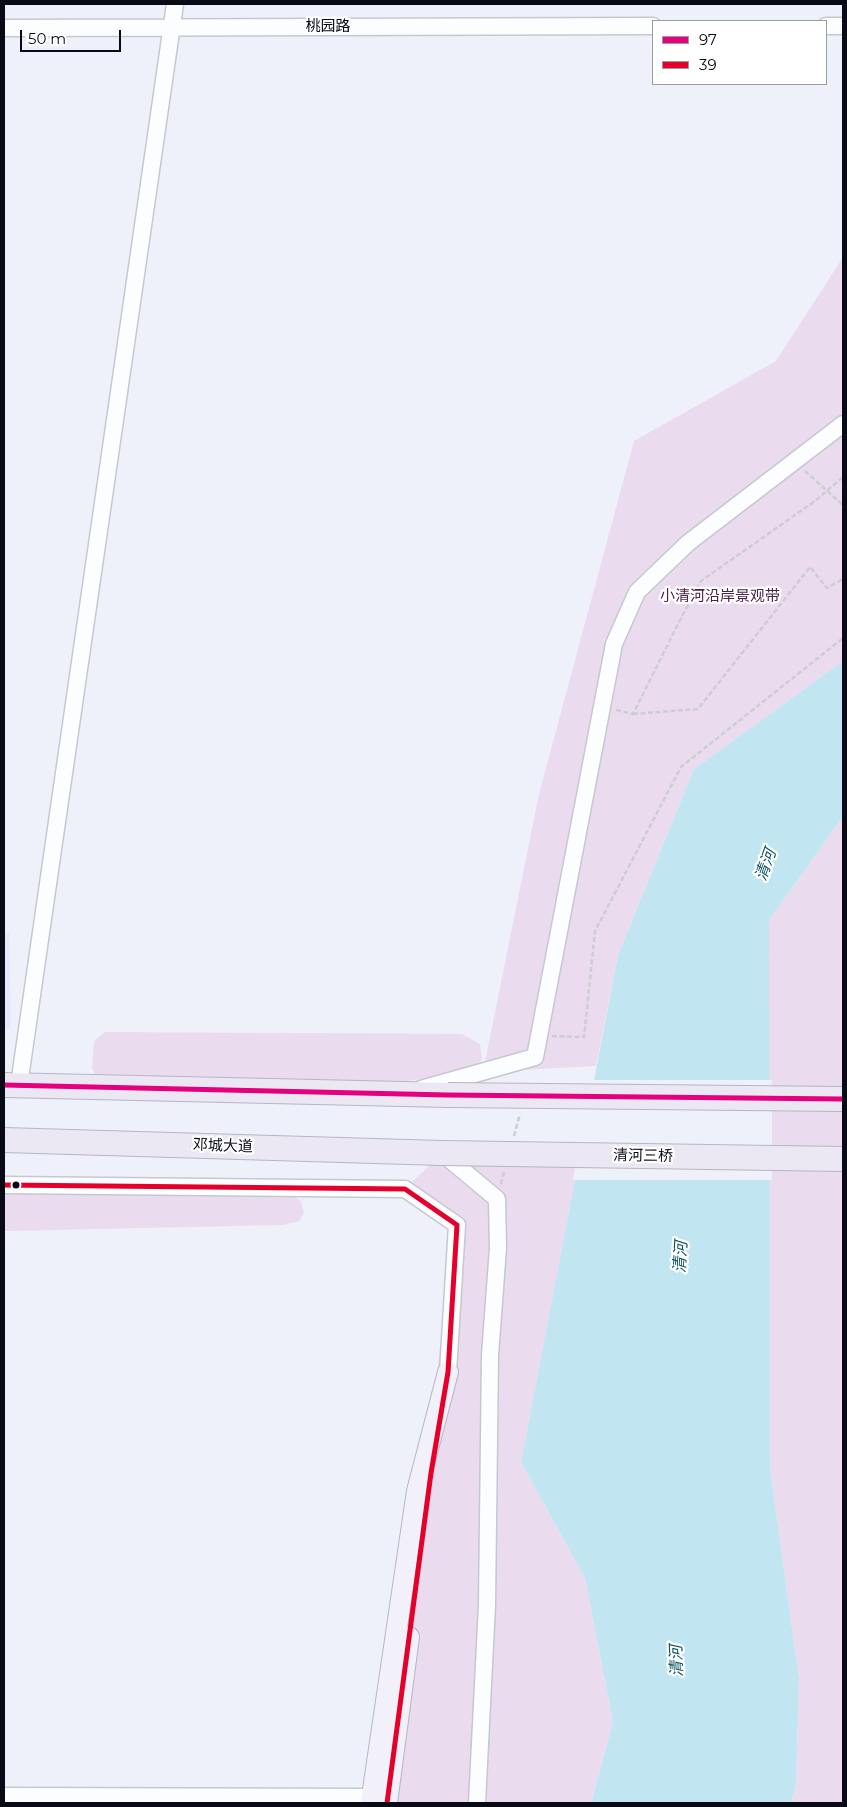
<!DOCTYPE html>
<meta charset="utf-8">
<style>
body{margin:0}
#map{position:relative;width:847px;height:1807px;overflow:hidden;background:#eef1f9;font-family:Montserrat,sans-serif}
canvas{display:block}
.frame{position:absolute;inset:0;border:5px solid #080b16;pointer-events:none}
.legend{position:absolute;left:652px;top:20px;width:175px;height:65px;box-sizing:border-box;background:#fff;border:1px solid #9c9da2;margin:0;padding:6px 9px;list-style:none;font-size:15px;color:#080b16}
.legend li{display:flex;align-items:center;gap:10px;height:25px}
.legend b{width:25px;border:1px solid #9c9da2}
.scale{position:absolute;left:20px;top:30px;width:101px;height:22px;box-sizing:border-box;border:2px solid #080b16;border-top:0;padding-left:6px;font-size:15px;line-height:18px;white-space:nowrap;color:#080b16;-webkit-text-stroke:4px #fff;paint-order:stroke}
</style>
<div id="map">
<canvas width="847" height="1807"></canvas>
<div class="frame"></div>
<ul class="legend">
<li><b style="height:6px;background:#e5007d"></b>97</li>
<li><b style="height:6px;background:#e4002b"></b>39</li>
</ul>
<div class="scale">50 m</div>
</div>
<script>
const g = document.querySelector('canvas').getContext('2d');
g.lineJoin = 'round';
function fillPath(path, color) { g.fillStyle = color; g.fill(path, 'evenodd'); }
const poly = rows => new Path2D(rows.map(r => 'M' + r).join(''));
function strokePath(path, color, width, dash) { g.strokeStyle = color; g.lineWidth = width; g.lineCap = dash ? 'butt' : 'round'; g.setLineDash(dash || []); g.stroke(path); }
function label(font, color, halo, rows, align = 'center') {
  g.font = font + ' Montserrat,"Noto Sans SC",sans-serif'; g.lineWidth = 4.5; g.setLineDash([]); g.textBaseline = 'middle'; g.strokeStyle = halo; g.fillStyle = color; for (const [text, x, y, turn = 0] of rows) {
    g.save(); g.translate(x, y); g.rotate((+turn || 0) * Math.PI / 180); g.textAlign = isNaN(turn) ? turn : align; if (halo) g.strokeText(text, 0, 0); g.fillText(text, 0, 0); g.restore();
  }
}
fillPath(poly([
 [4,933,9,933,11,1029,4,1029]
]), '#e4eafb');
fillPath(poly([
 [843,257,843,661,694,769,618,955,596,1066,483,1072,539,794,634,441,776,361],
 [843,816,843,1803,791,1803,796,1784,799,1678,770,1469,767,1229,769,920],
 [105,1032,462,1034,480,1044,482,1058,478,1067,451,1075,385,1084,98,1078,92,1069,94,1041],
 [442,1153,580,1155,521,1462,585,1578,613,1722,591,1803,378,1803,457,1226,405,1189],
 [4,1191,289,1194,301,1201,304,1213,299,1221,284,1225,4,1231]
]), '#eadbef');
fillPath(poly([
 [843,661,843,816,769,920,770,1469,799,1678,796,1784,791,1803,591,1803,613,1722,585,1578,521,1462,618,955,694,769]
]), '#c2e6f1');
fillPath(poly([
 [591,1080,772,1080,772,1180,573,1180]
]), '#eef1f9');
const minor = poly([
 [826,26,843,26],
 [4,28,653,26],
 [19,1085,175,4],
 [421,1089,535,1057,614,644,637,592,688,543,843,424],
 [442,1153,497,1199,498,1248,490,1355,487,1605,477,1803],
 [4,1185,405,1189,457,1225,448,1372],
 [4,1796,383,1797]
]);
const major = poly([
 [371,1803,417,1491,448,1372],
 [387,1803,409,1637]
]);
const highway = poly([
 [4,1085,448,1095],
 [4,1140,442,1153]
]);
strokePath(minor, '#c4c8d1', 19);
strokePath(major, '#b6b5c4', 22);
strokePath(highway, '#b6b5c4', 26);
strokePath(poly([
 [805,471,843,505],
 [616,710,633,714,679,622,701,581,815,501,843,477],
 [633,714,698,709,810,567,827,588,843,579],
 [552,1036,584,1037,595,931,681,767,843,638],
 [514,1136,520,1114],
 [501,1184,504,1172]
]), '#cdced1', 2.5, [5, 2.5]);
strokePath(minor, '#fcfdfe', 16);
strokePath(major, '#f2f0f8', 20);
strokePath(highway, '#ebe8f4', 24);
const highwayBridge = poly([
 [448,1095,843,1099],
 [442,1153,843,1159]
]);
strokePath(highwayBridge, '#b6b5c4', 26, []);
strokePath(highwayBridge, '#ebe8f4', 24);
strokePath(poly([
 [4,1085,448,1095,843,1099]
]), '#e5007d', 5);
strokePath(poly([
 [4,1185,405,1189,457,1225,448,1372,431,1473,387,1803]
]), '#e4002b', 5);
for (const [x, y, r, color] of [
 [16,1185,4.5,"#080b16"]
]) { const dot = new Path2D(); dot.arc(x, y, r, 0, 2 * Math.PI); g.fillStyle = color; g.fill(dot); strokePath(dot, '#fff', 2); }
label('15px', '#080b16', '#fff', [
 ["桃园路",328,27],
 ["邓城大道",223,1146,2],
 ["清河三桥",643,1156,1]
]);
label('15px', '#4b244c', '#fff', [
 ["小清河沿岸景观带",720,597]
]);
label('italic 16px', '#0f5561', '#fff', [
 ["清河",766,865,-70],
 ["清河",681,1257,-87],
 ["清河",677,1661,-92]
]);
</script>
